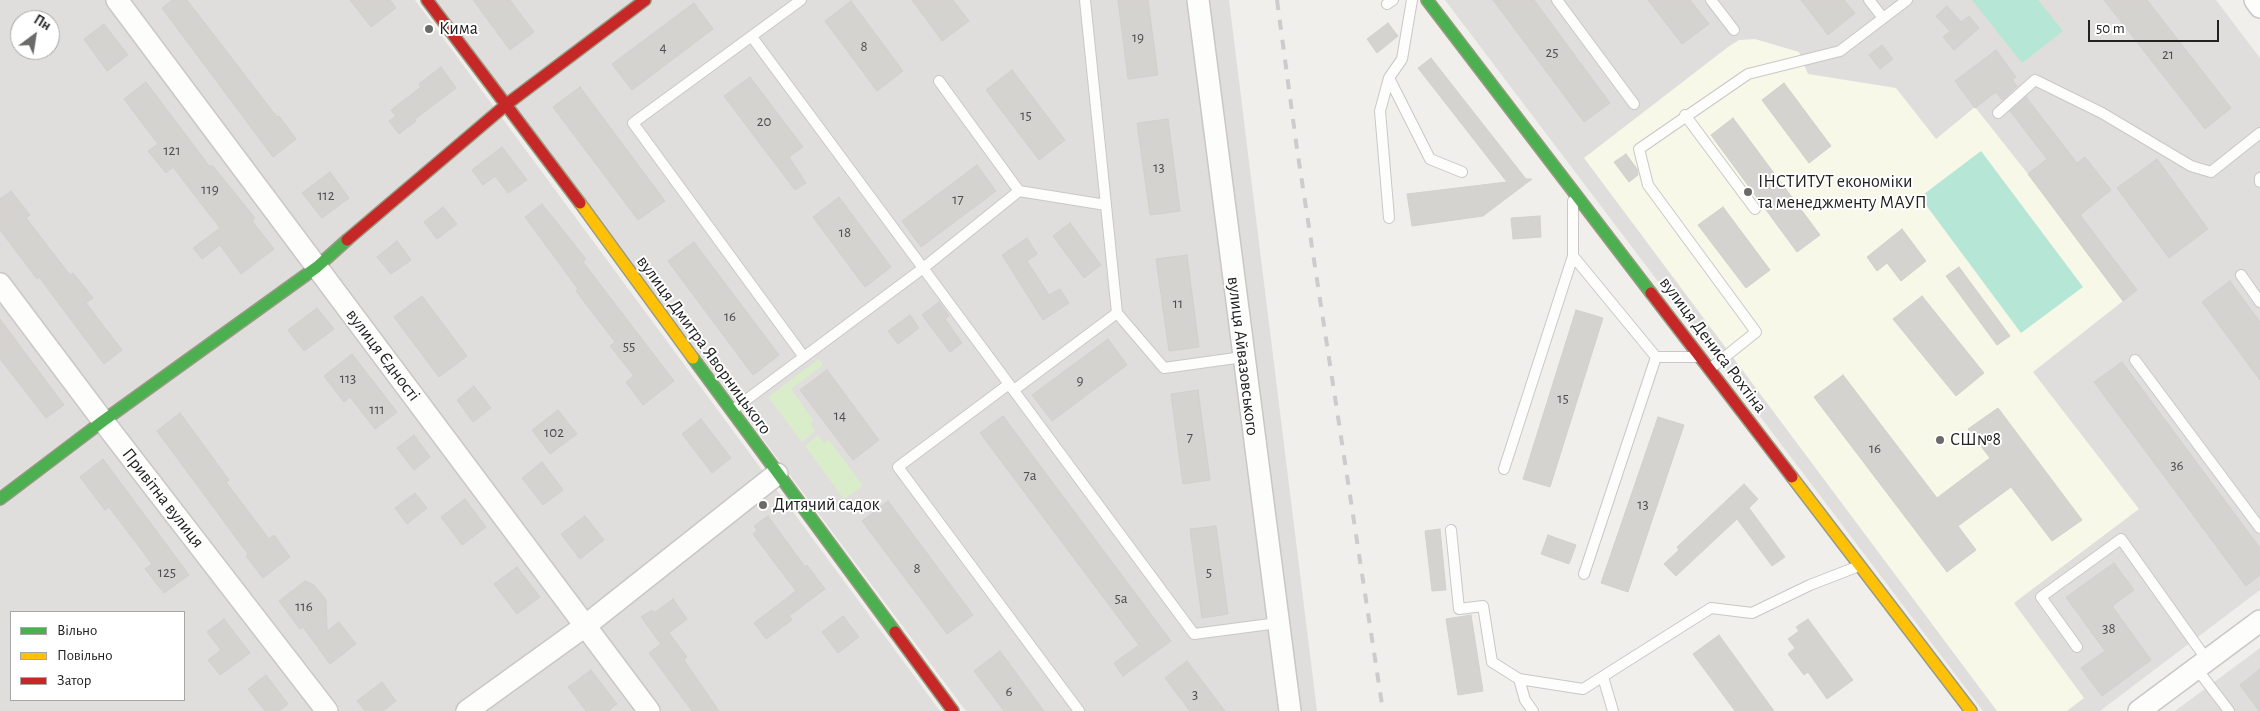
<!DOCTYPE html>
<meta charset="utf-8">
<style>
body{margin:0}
#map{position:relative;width:2260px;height:711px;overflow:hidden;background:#f0efeb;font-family:"Alegreya Sans",sans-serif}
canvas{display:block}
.legend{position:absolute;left:10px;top:611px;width:175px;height:90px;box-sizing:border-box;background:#fff;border:1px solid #a7a7a7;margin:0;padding:6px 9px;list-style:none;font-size:15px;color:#222}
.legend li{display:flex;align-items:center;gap:10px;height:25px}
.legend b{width:25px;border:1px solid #a7a7a7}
.north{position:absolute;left:10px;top:10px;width:50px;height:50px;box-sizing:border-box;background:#fff;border:1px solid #a7a7a7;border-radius:50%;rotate:31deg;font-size:14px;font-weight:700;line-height:20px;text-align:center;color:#222}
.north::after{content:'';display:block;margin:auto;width:18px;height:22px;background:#6a6a68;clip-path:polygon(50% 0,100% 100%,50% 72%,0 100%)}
.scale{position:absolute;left:2088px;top:20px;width:131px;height:22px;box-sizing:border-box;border:2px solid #222;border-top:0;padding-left:6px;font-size:15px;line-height:18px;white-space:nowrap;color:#222;-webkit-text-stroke:4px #fff;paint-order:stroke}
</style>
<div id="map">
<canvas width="2260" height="711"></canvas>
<ul class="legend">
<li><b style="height:6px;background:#4caf50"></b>Вільно</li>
<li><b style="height:6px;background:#ffc107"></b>Повільно</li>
<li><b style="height:6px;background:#c62828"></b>Затор</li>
</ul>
<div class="north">Пн</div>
<div class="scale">50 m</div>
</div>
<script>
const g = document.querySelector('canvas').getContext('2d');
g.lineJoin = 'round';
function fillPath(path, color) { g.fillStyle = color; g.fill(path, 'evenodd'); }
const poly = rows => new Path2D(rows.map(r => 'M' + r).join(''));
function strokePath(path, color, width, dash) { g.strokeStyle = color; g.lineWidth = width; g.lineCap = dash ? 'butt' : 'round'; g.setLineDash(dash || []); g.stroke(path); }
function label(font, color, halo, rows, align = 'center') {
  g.font = font + ' "Alegreya Sans",sans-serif'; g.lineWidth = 4; g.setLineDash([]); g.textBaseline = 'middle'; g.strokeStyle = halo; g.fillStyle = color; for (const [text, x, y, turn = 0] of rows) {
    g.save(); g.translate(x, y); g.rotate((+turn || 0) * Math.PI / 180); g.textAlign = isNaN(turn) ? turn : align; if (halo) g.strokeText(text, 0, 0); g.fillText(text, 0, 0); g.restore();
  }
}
fillPath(poly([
 [0,0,415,0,940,711,0,711],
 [20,20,50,20,50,50,20,50],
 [11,612,184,612,184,700,11,700],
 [435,0,1229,0,1317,711,966,711],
 [1445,0,2216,0,2260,58,2260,590,2100,711,1983,711],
 [2260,648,2260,711,2175,711]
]), '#dfdedc');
fillPath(poly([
 [1755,39,1799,52,1808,74,1896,88,1936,139,1975,107,2028,174,2123,301,2033,372,2139,509,2014,603,2084,698,2067,711,1997,711,1584,158,1728,47,1739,40]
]), '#f7f8e8');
fillPath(poly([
 [819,359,823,365,791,389,813,420,811,425,815,431,802,442,768,397],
 [818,435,824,443,829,440,863,486,844,499,805,446]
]), '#daedca');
fillPath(poly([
 [1972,0,2038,0,2063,31,2022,63],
 [1981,151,2083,287,2021,333,1920,197]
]), '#b6e7d6');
const building = poly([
 [172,0,187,0,277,117,279,116,296,139,273,157,162,8,172,0],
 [350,0,390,0,396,8,371,27,350,0],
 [473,0,510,0,534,32,510,50,473,0],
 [912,0,953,0,969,21,942,41,912,0],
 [1118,0,1148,0,1158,75,1128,79,1118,0],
 [1493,0,1534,0,1610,103,1584,122,1493,0],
 [1648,0,1690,0,1709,24,1682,44,1648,0],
 [1801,0,1844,0,1855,13,1828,35,1801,0],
 [2104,0,2147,0,2231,108,2205,129,2104,0],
 [851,1,903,71,877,91,825,21,851,1],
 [694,3,713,29,632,90,612,64,694,3],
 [1947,6,1961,22,1969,16,1979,28,1954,50,1943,37,1950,31,1936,16,1947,6],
 [1388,23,1398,36,1377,53,1367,39,1388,23],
 [104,24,128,55,107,71,84,39,104,24],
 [1882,45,1893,59,1880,69,1869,55,1882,45],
 [1996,50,2016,77,2012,80,2017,86,2002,100,1996,92,1975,108,1955,81,1996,50],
 [1431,58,1526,179,1532,179,1483,216,1412,226,1407,194,1507,182,1418,68,1431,58],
 [441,67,456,88,415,119,416,121,399,134,389,121,396,116,391,110,421,87,419,84,441,67],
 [1012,70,1065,140,1039,160,986,90,1012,70],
 [750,77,803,147,789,157,806,183,795,190,724,96,750,77],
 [146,82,210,167,212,165,255,218,252,221,274,249,241,274,220,245,202,259,193,248,220,228,173,167,166,173,148,151,158,144,124,99,146,82],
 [1784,83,1831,146,1809,163,1762,100,1784,83],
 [580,87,665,201,638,220,553,107,580,87],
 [2026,97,2077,163,2085,157,2111,190,2080,215,2137,290,2123,301,2028,174,2047,159,2010,111,2026,97],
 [1733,118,1820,235,1797,252,1711,135,1733,118],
 [1168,119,1180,211,1150,215,1137,123,1168,119],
 [502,147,527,180,508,193,495,176,483,185,472,170,502,147],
 [1626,154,1637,169,1638,175,1629,182,1614,162,1626,154],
 [2157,159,2208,229,2169,258,2117,188,2157,159],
 [977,165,996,191,921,247,902,221,977,165],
 [330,172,349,198,322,218,302,193,330,172],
 [11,191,30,215,26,218,70,275,73,273,93,298,86,303,122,350,104,364,39,277,37,279,0,230,0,199,11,191],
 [839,197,891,267,865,287,813,217,839,197],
 [542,204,586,259,583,262,674,381,643,405,626,382,634,376,610,346,615,342,576,291,578,289,525,217,542,204],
 [443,207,457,224,437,239,424,222,443,207],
 [1723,207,1770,270,1746,288,1698,225,1723,207],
 [1540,216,1541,237,1513,239,1511,218,1540,216],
 [1070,223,1101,265,1084,278,1053,236,1070,223],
 [1902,229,1926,261,1901,281,1887,263,1877,271,1867,257,1902,229],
 [1027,238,1037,254,1027,261,1049,295,1060,289,1069,303,1043,320,1002,255,1027,238],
 [397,241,411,260,391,274,377,257,397,241],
 [694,242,779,355,753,375,668,261,694,242],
 [1187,255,1199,347,1169,351,1156,259,1187,255],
 [1959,267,2010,336,1997,345,1946,276,1959,267],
 [2230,281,2260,322,2260,380,2202,302,2230,281],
 [422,296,467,356,439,377,394,317,422,296],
 [1922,296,1984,373,1956,396,1893,319,1922,296],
 [939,302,949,316,945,319,962,343,950,352,922,315,939,302],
 [317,308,334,329,304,351,288,330,317,308],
 [1576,310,1603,318,1550,487,1523,479,1576,310],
 [910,315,919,328,898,344,888,331,910,315],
 [0,319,64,405,46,418,0,359,0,319],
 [1108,339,1127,365,1052,421,1032,395,1108,339],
 [352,354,397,412,375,429,350,397,344,402,324,376,352,354],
 [2122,362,2260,548,2260,575,2246,586,2094,382,2122,362],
 [827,370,879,440,853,460,800,390,827,370],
 [1843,375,1937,498,1990,458,1968,429,1998,408,2082,520,2052,541,2011,487,1958,526,1976,550,1947,572,1814,397,1843,375],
 [474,386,491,408,473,422,457,400,474,386],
 [1198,390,1210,480,1183,484,1171,394,1198,390],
 [558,410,577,434,550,454,532,430,558,410],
 [180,413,229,480,226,482,269,539,274,535,290,557,263,578,246,556,248,554,157,431,180,413],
 [1003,416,1171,641,1123,676,1114,663,1139,645,980,433,1003,416],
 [1658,417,1684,425,1628,592,1601,583,1658,417],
 [701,419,731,458,712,473,682,434,701,419],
 [414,435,430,457,414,470,397,448,414,435],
 [103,459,189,575,164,593,145,569,152,564,109,507,105,510,80,477,103,459],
 [542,462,563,490,543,505,522,478,542,462],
 [1744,484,1758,499,1749,508,1785,557,1772,566,1737,519,1676,576,1664,564,1679,550,1677,547,1744,484],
 [415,493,427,508,407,524,395,508,415,493],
 [465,499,486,527,462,545,441,517,465,499],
 [888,501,973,615,947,634,862,521,888,501],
 [585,516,604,540,580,559,561,534,585,516],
 [768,516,805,567,807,565,825,589,789,616,792,620,766,639,754,623,796,591,753,534,757,530,754,526,768,516],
 [1216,526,1228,614,1202,618,1190,529,1216,526],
 [1440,529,1446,590,1432,591,1425,531,1440,529],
 [1548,535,1576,545,1569,564,1541,554,1548,535],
 [2114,563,2134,590,2112,606,2151,660,2102,696,2081,668,2105,651,2066,597,2114,563],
 [517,567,540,597,517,614,494,584,517,567],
 [305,581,314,585,326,600,327,631,339,622,356,644,330,664,303,627,300,629,279,601,305,581],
 [673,599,687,619,669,633,687,657,684,660,719,711,692,711,649,653,661,644,641,617,652,610,654,613,673,599],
 [1471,615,1483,691,1458,695,1446,619,1471,615],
 [843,616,859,637,838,653,822,632,843,616],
 [224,619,250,653,220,675,208,660,221,650,207,632,224,619],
 [1808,619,1853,680,1827,699,1808,672,1804,675,1788,654,1795,648,1788,639,1799,631,1796,627,1808,619],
 [1719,635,1774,711,1735,711,1693,654,1719,635],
 [1000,651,1044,711,1004,711,974,671,1000,651],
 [1187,661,1225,711,1190,711,1165,678,1187,661],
 [2260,669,2260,711,2259,711,2240,685,2260,669],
 [591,670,617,704,608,711,586,711,568,687,591,670],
 [266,675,288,704,279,711,265,711,248,689,266,675],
 [382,682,396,701,383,711,365,711,357,701,382,682]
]);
fillPath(building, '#d4d3d0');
strokePath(building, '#d3d0cc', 1);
const lane = poly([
 [801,0,633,123,804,357],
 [1085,0,1117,313,1164,368,1243,357],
 [1412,0,1402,59,1389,78,1430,159,1462,172],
 [1557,0,1634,104],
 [1711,0,1734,30],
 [1869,0,1883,18],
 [1387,4,1393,0],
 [752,37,1194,634,1278,623],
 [1389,78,1380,111,1389,218],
 [939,81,1019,191],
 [1998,113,2035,80,2102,113,2191,166,2211,172,2260,133],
 [1685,115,1755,209],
 [2260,178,2260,182],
 [1573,256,1656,357],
 [2241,275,2260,302],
 [2135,360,2260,528],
 [1711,368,1756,332,1648,185,1639,149,1748,74,1840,51,1907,0],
 [1009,384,898,467,1079,711],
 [1014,390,1117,313],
 [734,409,922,269,1019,191,1106,205],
 [1504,469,1573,256,1573,201],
 [1451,530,1459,609,1483,606,1492,662,1519,679,1583,689,1711,608,1752,613,1810,585,1859,566],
 [1584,574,1656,357,1696,357],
 [2077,647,2041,597,2121,539,2207,660],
 [2197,669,2229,711],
 [1603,677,1613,711],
 [1519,679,1525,700,1533,711]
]);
const street = poly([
 [117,0,649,711],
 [1198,0,1290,711],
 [2255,0,2260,7],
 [0,284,103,421,327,711],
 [467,711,585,626,777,474],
 [2139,711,2260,621]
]);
const fast = poly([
 [1427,0,1651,293],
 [693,358,895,632],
 [0,499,103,421,317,267,347,240]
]);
const slow = poly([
 [580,203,693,358],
 [1792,477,1971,711]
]);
const jam = poly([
 [427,0,580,203],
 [347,240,507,104,645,0],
 [1651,293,1792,477],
 [895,632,953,711]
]);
strokePath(lane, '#c9c8c7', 12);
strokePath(street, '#c9c8c7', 24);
strokePath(fast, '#979b82', 14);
strokePath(slow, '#979b82', 14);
strokePath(jam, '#979b82', 14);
strokePath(lane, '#fdfdfc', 10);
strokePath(street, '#fdfdfc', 21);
strokePath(fast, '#4caf50', 11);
strokePath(slow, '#ffc107', 11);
strokePath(jam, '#c62828', 11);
strokePath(poly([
 [1277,0,1297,149,1383,711]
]), '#ccc', 4, [10, 10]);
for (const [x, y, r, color] of [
 [429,29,5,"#6a6a68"],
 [1748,192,5,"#6a6a68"],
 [1940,440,5,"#6a6a68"],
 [763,505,5,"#6a6a68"]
]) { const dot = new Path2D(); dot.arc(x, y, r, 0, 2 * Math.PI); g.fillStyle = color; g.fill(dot); strokePath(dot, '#fff', 2); }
label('15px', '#4e4e4e', null, [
 ["19",1138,37],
 ["8",864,46],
 ["4",663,47],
 ["25",1552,52],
 ["21",2168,54],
 ["15",1026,115],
 ["20",764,121],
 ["121",172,150],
 ["13",1159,167],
 ["119",210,189],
 ["112",326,195],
 ["17",958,199],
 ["18",845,232],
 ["11",1178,303],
 ["16",730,316],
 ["55",629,346],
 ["113",348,378],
 ["9",1080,380],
 ["15",1563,398],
 ["111",377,409],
 ["14",840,415],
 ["102",554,432],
 ["7",1190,437],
 ["16",1875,448],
 ["36",2177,465],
 ["7а",1030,475],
 ["13",1643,504],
 ["8",917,568],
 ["125",167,572],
 ["5",1209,572],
 ["5а",1121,598],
 ["116",304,606],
 ["38",2109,628],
 ["6",1009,691],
 ["3",1195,694]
]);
label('18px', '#222', '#fff', [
 ["Кима",439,29],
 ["ІНСТИТУТ економіки",1758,182],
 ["та менеджменту МАУП",1758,203],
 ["СШ№8",1950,440],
 ["Дитячий садок",773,505]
], 'left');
label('18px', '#222', '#fff', [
 ["вулиця Дмитра Яворницького",704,345,54],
 ["вулиця Дениса Рохтіна",1713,345,53],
 ["вулиця Єдності",383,355,53],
 ["вулиця Айвазовського",1243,356,83],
 ["Привітна вулиця",163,498,52]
]);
</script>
